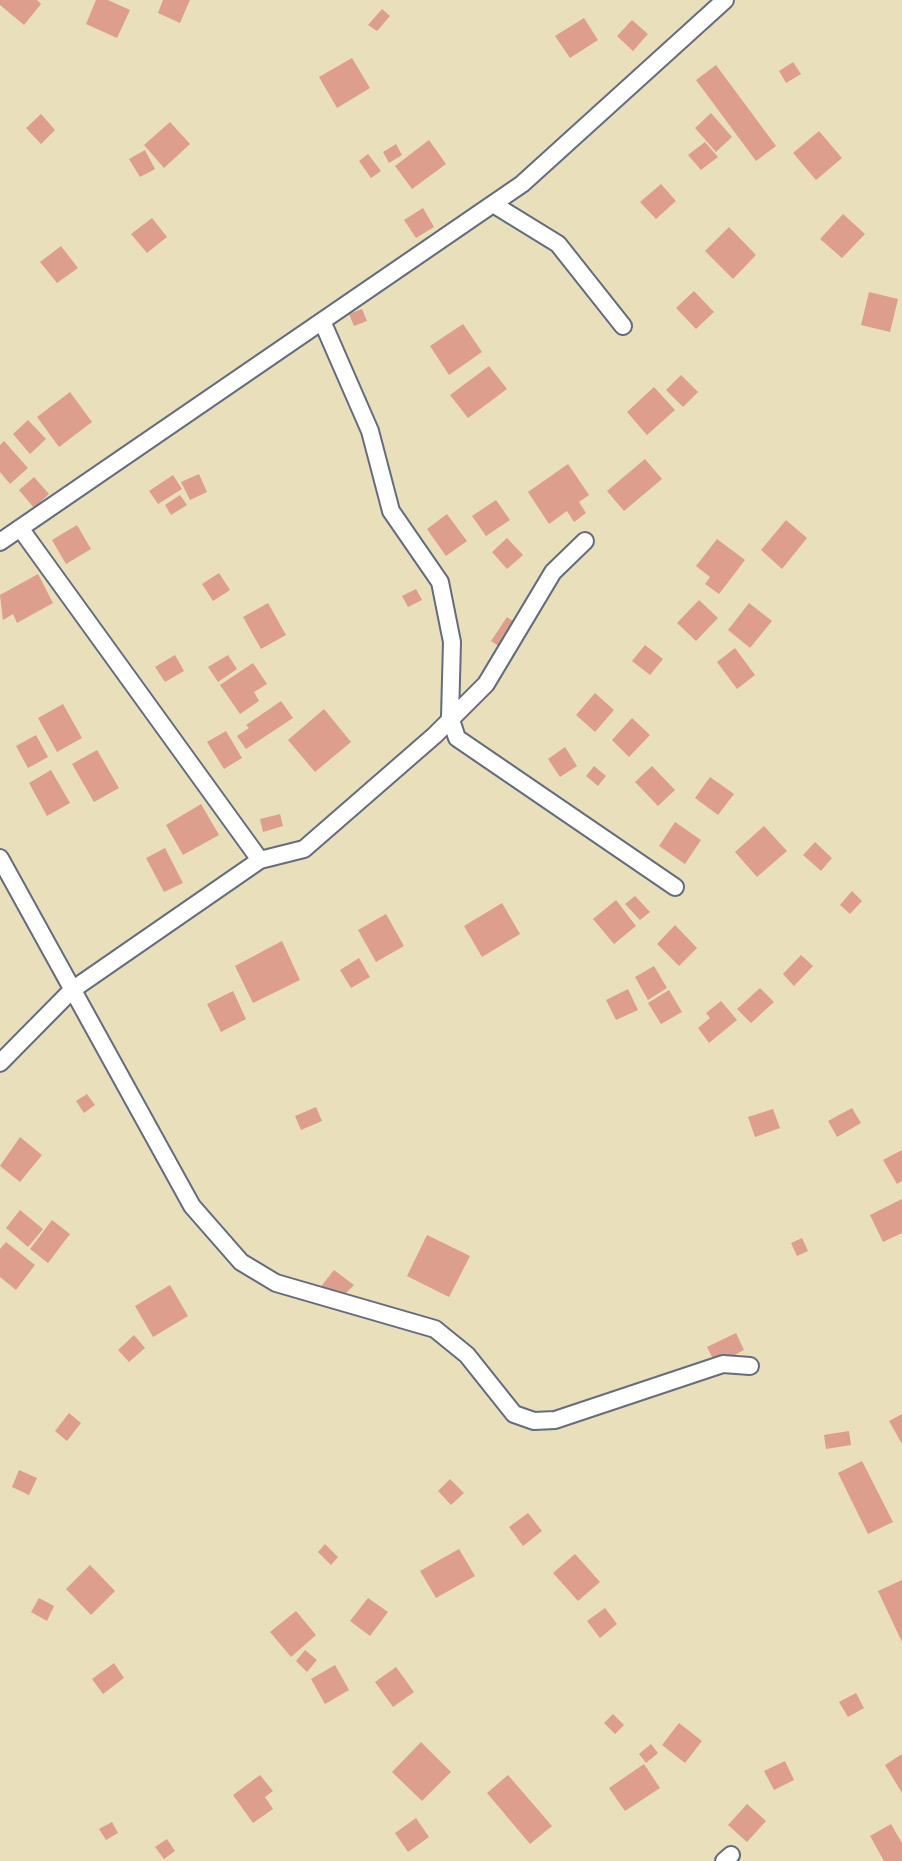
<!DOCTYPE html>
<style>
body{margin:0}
canvas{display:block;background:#e9dfbb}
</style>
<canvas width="902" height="1861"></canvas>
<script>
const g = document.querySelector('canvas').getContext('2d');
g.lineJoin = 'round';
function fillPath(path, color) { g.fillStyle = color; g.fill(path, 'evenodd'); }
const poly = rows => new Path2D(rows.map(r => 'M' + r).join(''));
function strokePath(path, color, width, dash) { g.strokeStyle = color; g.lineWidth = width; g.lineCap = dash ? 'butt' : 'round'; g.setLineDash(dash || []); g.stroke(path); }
fillPath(poly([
 [0,0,37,0,41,4,24,25,0,5],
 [96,0,108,0,130,10,117,38,86,24],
 [163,0,190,0,180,23,158,13],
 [382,9,390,16,377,31,368,25],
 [584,18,598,40,570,58,555,36],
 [632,20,648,34,633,51,617,36],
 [352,58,370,88,337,108,319,77],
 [793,62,801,74,786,83,779,71],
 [716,65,776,146,756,161,696,80],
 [711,113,732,137,716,152,695,128],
 [41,114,55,130,41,144,26,128],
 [170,122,190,144,164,168,144,145],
 [819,131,842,158,816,180,793,153],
 [429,140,446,164,412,189,395,166],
 [705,142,718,157,701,170,688,155],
 [396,144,402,155,389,163,383,152],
 [145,150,155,169,140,177,129,159],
 [368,154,381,171,371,178,359,161],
 [661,184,676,201,656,219,640,202],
 [423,208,434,227,416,238,404,220],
 [843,214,865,234,842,258,820,239],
 [152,218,167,237,147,253,131,234],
 [729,227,756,255,733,279,705,251],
 [61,246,78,268,57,283,40,262],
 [694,291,714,312,696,329,676,308],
 [869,292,898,299,890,332,861,325],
 [362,309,367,321,354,326,349,314],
 [463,324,482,352,449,375,430,346],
 [489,366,507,389,468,418,450,395],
 [681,375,698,392,683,407,666,390],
 [654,387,675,410,647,435,627,412],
 [70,392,92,422,59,447,37,417],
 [28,420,46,439,30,454,13,434],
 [4,441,28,468,10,484,0,472,0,445],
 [645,459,662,479,624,511,607,491],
 [568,464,589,495,579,502,586,513,574,522,567,511,549,524,528,492],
 [199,474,207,492,190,500,181,482],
 [173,475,182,489,158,504,149,491],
 [34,477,49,494,34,508,19,490],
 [180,495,187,505,171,515,165,505],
 [496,500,510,520,486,536,472,516],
 [447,514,467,541,446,556,427,529],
 [786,520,807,538,782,569,761,550],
 [77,525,91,549,66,564,52,540],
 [507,538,523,555,507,569,492,552],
 [717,539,745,560,719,594,705,584,710,577,696,566],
 [219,573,230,590,213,601,202,584],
 [38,574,53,603,17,623,13,614,3,620,0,595],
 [416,589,422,600,408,607,402,596],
 [699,600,718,618,696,641,677,623],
 [268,603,286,635,261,649,243,617],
 [749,603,772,621,750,648,728,630],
 [507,617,525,629,509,653,491,641],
 [645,645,663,659,650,675,632,661],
 [735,648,755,675,737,689,717,662],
 [175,655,184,671,165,682,155,667],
 [228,655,237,669,218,682,208,667],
 [253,663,267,684,254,692,259,701,240,714,220,685],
 [595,693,614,710,595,732,576,715],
 [281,701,293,718,246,749,237,736,249,728,246,725],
 [63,704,82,738,57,752,38,718],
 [324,709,351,742,315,772,288,740],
 [632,718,650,735,629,757,612,740],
 [226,731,242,758,224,769,207,742],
 [36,735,48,757,28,768,16,746],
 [565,747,577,766,560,777,548,759],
 [97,750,119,788,94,802,72,764],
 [594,766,606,776,598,786,586,776],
 [652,766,675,790,658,806,635,782],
 [51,770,70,803,47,816,29,783],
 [710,777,734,794,718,815,695,798],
 [201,804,219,835,183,855,166,825],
 [280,814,283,826,263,832,260,819],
 [675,822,701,840,685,864,659,846],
 [764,826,787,851,757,877,735,852],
 [815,842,832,858,821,871,803,855],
 [165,848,183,883,164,892,146,858],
 [852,891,862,901,850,914,840,905],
 [635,896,650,912,640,920,625,904],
 [616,900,636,926,614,944,593,919],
 [502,903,520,934,482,957,464,926],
 [386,914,404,946,376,962,358,930],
 [675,925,697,948,679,966,657,944],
 [282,941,300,980,253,1003,235,966],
 [801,955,813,966,794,986,783,974],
 [359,958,370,977,351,988,340,970],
 [654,966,667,988,648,1000,635,977],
 [760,988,774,1002,751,1023,737,1009],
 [628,989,638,1010,616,1020,606,1000],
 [669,990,682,1012,661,1024,648,1003],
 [233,991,246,1019,221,1032,207,1004],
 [721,1001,737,1020,709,1043,698,1028,710,1018,706,1013],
 [87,1094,95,1105,84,1113,76,1101],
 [316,1107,322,1121,301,1130,295,1116],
 [852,1108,861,1123,837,1137,828,1121],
 [773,1109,780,1128,755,1137,748,1117],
 [20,1137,42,1155,20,1182,0,1166],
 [902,1150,902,1181,897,1184,883,1160],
 [902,1199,902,1233,883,1242,870,1215],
 [20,1210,43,1229,28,1247,6,1228],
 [52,1220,70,1234,48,1263,30,1249],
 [427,1235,470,1256,449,1297,407,1276],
 [802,1238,808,1251,797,1256,791,1243],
 [6,1242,35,1265,16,1290,0,1277,0,1249],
 [334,1270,354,1285,339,1300,319,1289],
 [170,1285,188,1316,153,1337,135,1306],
 [736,1333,744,1350,716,1365,707,1347],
 [134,1335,145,1348,129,1362,118,1350],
 [69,1413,81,1423,67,1441,55,1431],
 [902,1414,902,1444,889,1421],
 [849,1431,851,1445,826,1449,824,1435],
 [862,1461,893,1522,868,1534,838,1473],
 [19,1470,37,1478,29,1495,12,1487],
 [450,1479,464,1493,451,1505,438,1491],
 [528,1513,542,1531,523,1546,509,1527],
 [325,1544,338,1557,331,1565,318,1552],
 [459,1549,475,1576,436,1598,420,1571],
 [575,1554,600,1582,578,1601,553,1573],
 [90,1565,115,1591,91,1615,66,1589],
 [902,1580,902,1642,878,1591],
 [39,1598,54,1606,47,1621,31,1612],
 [368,1598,388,1612,370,1636,350,1621],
 [605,1608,617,1624,600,1638,587,1621],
 [296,1611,316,1635,291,1657,270,1632],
 [305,1650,317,1660,307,1672,296,1661],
 [114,1663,124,1678,103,1694,92,1679],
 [335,1665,349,1690,325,1704,311,1679],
 [396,1667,414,1692,393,1707,375,1682],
 [856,1693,864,1708,848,1717,839,1702],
 [613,1714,624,1725,615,1734,604,1723],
 [679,1723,702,1741,685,1763,662,1745],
 [421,1742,451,1772,422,1801,392,1772],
 [651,1744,658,1753,646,1763,639,1754],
 [902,1754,902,1793,885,1765],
 [785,1761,794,1780,774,1790,764,1771],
 [644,1764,660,1788,625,1811,609,1788],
 [260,1775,273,1791,265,1797,273,1809,253,1823,233,1795],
 [508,1775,552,1826,530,1844,487,1793],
 [747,1804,766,1821,747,1842,728,1825],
 [416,1818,429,1837,408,1852,395,1833],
 [112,1822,118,1833,106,1840,99,1829],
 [891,1824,902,1843,902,1861,884,1861,870,1836],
 [167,1839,175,1851,164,1859,155,1847]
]), '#de9e8d');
const minor = poly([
 [493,204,558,244,623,326],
 [322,321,370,431,391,511,440,582,452,642,450,717,457,738,675,887],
 [0,542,522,184,725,0],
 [0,858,192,1206,241,1262,276,1283,435,1329,467,1355,514,1414,534,1421,555,1420,723,1364,750,1366],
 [260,860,304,849,435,735,486,684,553,572,585,541],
 [0,1063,72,990,260,860,20,528],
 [724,1861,731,1855]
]);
strokePath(minor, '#636d7f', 20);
strokePath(minor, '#fff', 16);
</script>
